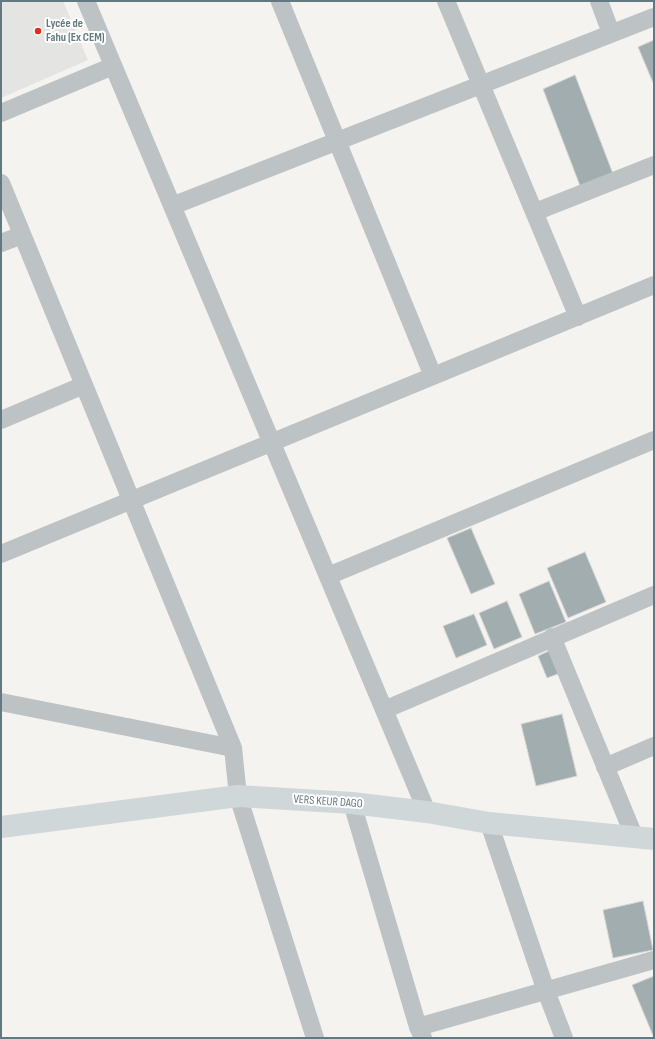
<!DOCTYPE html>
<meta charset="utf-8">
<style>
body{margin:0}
#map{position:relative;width:655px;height:1039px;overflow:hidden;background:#f4f3f0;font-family:"Sofia Sans Condensed",sans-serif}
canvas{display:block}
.frame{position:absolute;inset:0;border:2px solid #637981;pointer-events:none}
</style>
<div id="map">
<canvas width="655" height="1039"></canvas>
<div class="frame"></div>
</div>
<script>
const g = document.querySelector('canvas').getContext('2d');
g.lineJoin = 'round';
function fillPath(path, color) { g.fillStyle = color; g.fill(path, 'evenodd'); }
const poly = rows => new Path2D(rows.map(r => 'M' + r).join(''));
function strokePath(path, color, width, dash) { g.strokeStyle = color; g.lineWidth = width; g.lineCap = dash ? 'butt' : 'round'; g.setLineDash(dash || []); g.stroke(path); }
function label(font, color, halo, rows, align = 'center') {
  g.font = font + ' "Sofia Sans Condensed",sans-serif'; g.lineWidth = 4; g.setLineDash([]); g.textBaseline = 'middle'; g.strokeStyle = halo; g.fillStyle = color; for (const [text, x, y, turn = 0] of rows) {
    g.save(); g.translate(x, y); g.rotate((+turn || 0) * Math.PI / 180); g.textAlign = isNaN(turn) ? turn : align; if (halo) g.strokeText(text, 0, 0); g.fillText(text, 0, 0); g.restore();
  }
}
fillPath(poly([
 [1,1,63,1,88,60,1,98]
]), '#e4e5e3');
const building = poly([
 [654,40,654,85,638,47,654,40],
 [575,75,615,179,582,191,543,89,575,75],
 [471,528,495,584,471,594,447,538,471,528],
 [585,552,606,602,568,618,547,568,585,552],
 [549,581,566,622,535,634,519,594,549,581],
 [507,601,522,637,494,649,479,613,507,601],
 [474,614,487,645,456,658,443,626,474,614],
 [553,649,563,672,547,678,538,656,553,649],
 [562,714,577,776,536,786,521,724,562,714],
 [643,901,653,950,613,958,603,910,643,901],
 [654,976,654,1038,632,985,654,976]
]);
fillPath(building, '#a1adaf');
strokePath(building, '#d5d5d3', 1);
strokePath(poly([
 [86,1,427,812],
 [280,1,433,376],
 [446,1,578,317],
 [599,1,611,33],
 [1,113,113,66],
 [1,183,233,748,238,796,315,1038],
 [172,206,654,17],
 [535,212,654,165],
 [1,243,22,235],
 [1,420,84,385],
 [1,554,654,285],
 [328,576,654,440],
 [552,637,634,836],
 [1,702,233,748],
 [384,710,654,595],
 [605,767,654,746],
 [352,803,418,1027,423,1038],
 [489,823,546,991,564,1038],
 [418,1027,654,960]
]), '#bdc2c4', 18);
strokePath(poly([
 [1,827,238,796,352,803,427,812,489,823,654,839]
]), '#d0d7d9', 22);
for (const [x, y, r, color] of [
 [38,31,4,"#e42c1f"]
]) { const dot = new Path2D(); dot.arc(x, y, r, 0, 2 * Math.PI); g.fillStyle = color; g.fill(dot); strokePath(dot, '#fff', 1.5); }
label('bold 12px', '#637981', '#fff', [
 ["Lycée de",46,24],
 ["Fahu (Ex CEM)",46,38]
], 'left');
label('12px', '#637981', '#fff', [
 ["VERS KEUR DAGO",328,802,4]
]);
</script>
